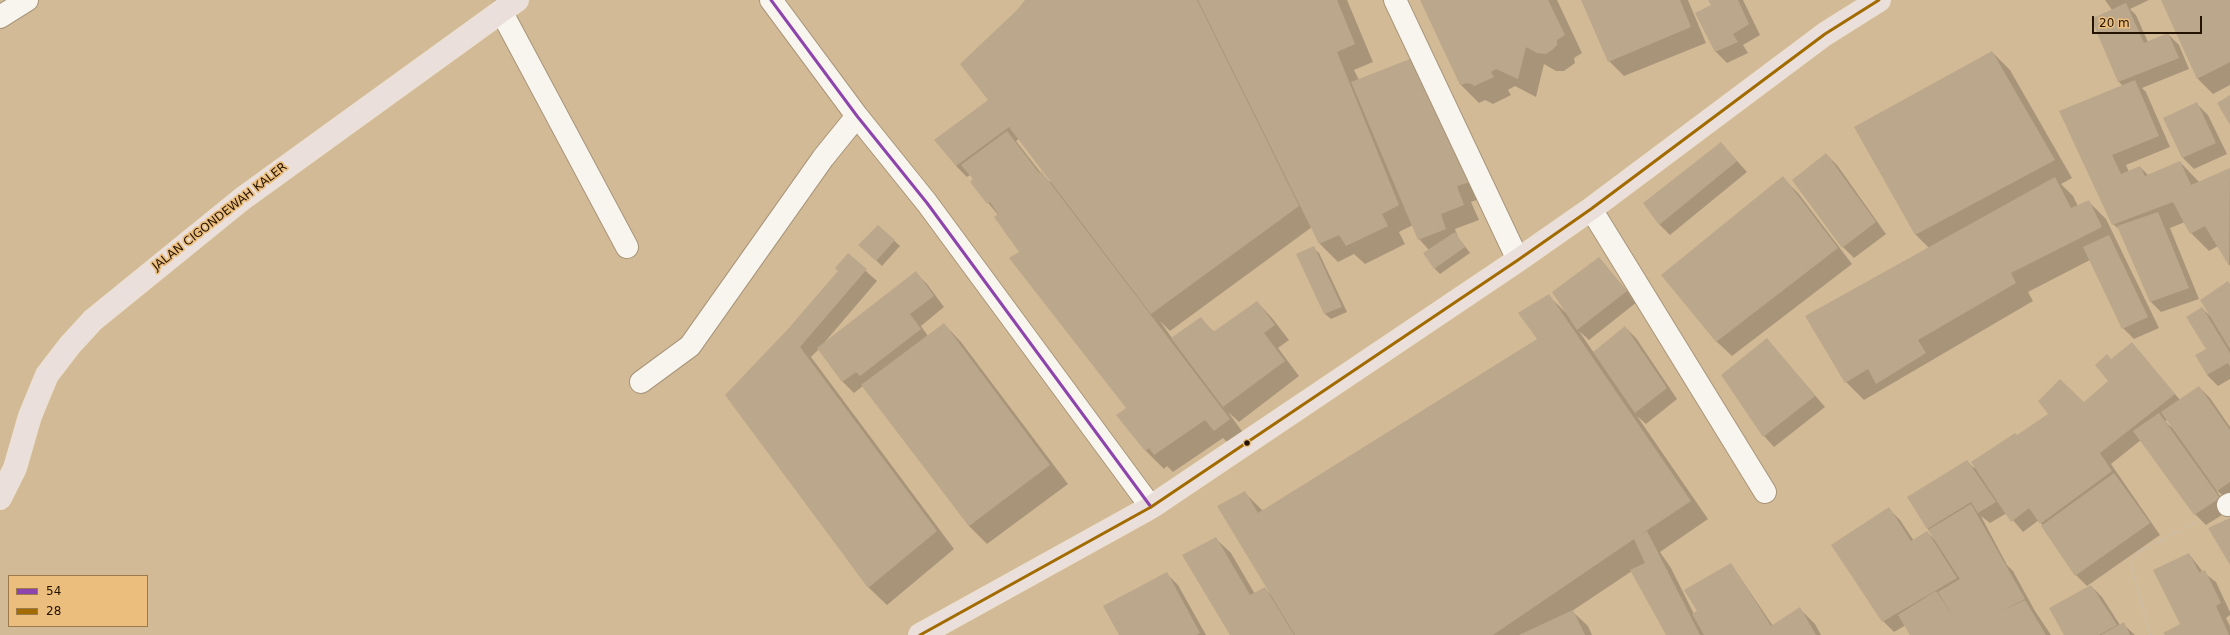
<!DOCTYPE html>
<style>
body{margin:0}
#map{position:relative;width:2230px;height:635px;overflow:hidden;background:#d3ba97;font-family:"DejaVu Sans",sans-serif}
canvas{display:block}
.legend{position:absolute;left:8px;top:575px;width:140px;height:52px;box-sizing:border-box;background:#ecbe7e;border:1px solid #9c7a4c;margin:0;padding:5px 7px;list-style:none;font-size:12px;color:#231300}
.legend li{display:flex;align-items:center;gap:8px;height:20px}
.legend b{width:20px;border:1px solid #9c7a4c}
.scale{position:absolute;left:2092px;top:16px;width:110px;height:18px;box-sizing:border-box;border:2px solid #231300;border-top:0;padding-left:5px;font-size:12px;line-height:14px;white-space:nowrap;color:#231300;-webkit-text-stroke:3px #ecbe7e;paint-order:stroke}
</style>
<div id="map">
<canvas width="2230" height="635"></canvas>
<ul class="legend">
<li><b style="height:5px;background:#8e44ad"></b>54</li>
<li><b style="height:5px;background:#a26b00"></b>28</li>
</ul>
<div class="scale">20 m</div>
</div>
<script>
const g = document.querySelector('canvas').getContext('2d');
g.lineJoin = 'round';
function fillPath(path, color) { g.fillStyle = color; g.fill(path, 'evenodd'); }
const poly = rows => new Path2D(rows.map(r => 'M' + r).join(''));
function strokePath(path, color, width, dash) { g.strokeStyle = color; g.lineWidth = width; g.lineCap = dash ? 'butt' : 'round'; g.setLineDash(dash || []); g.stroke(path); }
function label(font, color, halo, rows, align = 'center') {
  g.font = font + ' "DejaVu Sans",sans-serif'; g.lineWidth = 3.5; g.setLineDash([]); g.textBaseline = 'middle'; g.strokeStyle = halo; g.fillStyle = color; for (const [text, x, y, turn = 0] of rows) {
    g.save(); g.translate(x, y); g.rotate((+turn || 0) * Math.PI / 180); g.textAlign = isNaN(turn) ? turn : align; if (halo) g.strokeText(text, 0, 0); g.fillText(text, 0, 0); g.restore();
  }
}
fillPath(poly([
 [1026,0,1347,0,1373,62,1354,70,1359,80,1487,196,1471,202,1479,220,1455,229,1458,237,1470,253,1440,274,1435,269,1429,250,1419,239,1413,225,1399,232,1405,244,1365,264,1354,254,1338,262,1320,244,1312,227,1170,331,1160,321,1172,338,1201,319,1215,333,1257,302,1272,318,1289,340,1278,348,1299,376,1239,422,1228,412,1247,438,1233,448,1223,438,1173,472,1167,466,1164,469,1146,451,1118,415,1127,408,1020,252,998,215,971,182,974,179,970,175,967,177,956,166,988,101,1018,11],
 [1019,139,1051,181,1050,182,1041,173,1016,141],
 [1421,0,1557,0,1582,53,1574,58,1575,63,1564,71,1556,71,1544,64,1536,97,1515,86,1508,90,1511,95,1493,104,1485,100,1479,103,1461,85],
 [1582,0,1688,0,1706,43,1624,76,1609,61],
 [1709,0,1743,0,1760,35,1743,45,1748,53,1727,63,1716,52,1696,13,1712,6],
 [2105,0,2149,0,2130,9,2136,15,2148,42,2168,34,2179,45,2189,69,2142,88,2146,92,2170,147,2126,165,2129,172,2140,167,2148,175,2180,162,2200,183,2230,169,2230,266,2218,246,2209,251,2191,233,2185,222,2170,228,2199,299,2161,312,2150,301,2121,231,2113,224,2060,112,2123,86,2119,82,2093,19,2112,10],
 [2162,0,2230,0,2230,85,2213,94,2198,79],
 [1992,52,2010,70,2072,178,2061,184,2073,196,2078,206,2088,201,2106,219,2159,328,2134,339,2123,328,2090,260,2028,292,2033,301,1864,400,1846,382,1929,248,1916,235,1855,127],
 [2197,104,2208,115,2227,154,2194,169,2183,158],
 [1721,143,1747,172,1670,235,1659,224],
 [1826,154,1837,165,1886,234,1854,258,1843,247],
 [1783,178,1798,193,1852,264,1732,356,1716,341],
 [878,226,900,246,882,266,865,250],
 [1313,248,1319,253,1347,312,1331,319,1325,314,1297,255],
 [848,255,877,281,824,343,916,273,927,284,944,307,921,326,928,336,944,324,961,342,1068,484,987,544,969,526,863,386,854,393,843,382,819,349,811,357,954,549,887,605,869,588,727,395,789,330,839,271],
 [1598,258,1637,302,1589,340,1579,331,1594,353,1625,327,1636,338,1677,399,1646,424,1637,416,1708,519,1660,552,1671,568,1694,614,1699,611,1731,564,1773,626,1800,609,1815,624,1821,635,1667,635,1632,571,1572,611,1588,626,1592,635,1232,635,1215,538,1231,553,1255,594,1265,588,1270,594,1244,492,1263,511,1539,339,1548,295,1565,312],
 [2230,285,2230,379,2218,386,2207,375,2207,349,2202,308,2210,316],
 [1767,339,1825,407,1774,447,1764,436],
 [2132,343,2180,400,2199,387,2210,398,2230,427,2230,501,2216,490,2230,510,2206,525,2195,514,2141,440,2111,464,2160,535,2087,586,2076,575,2039,520,2023,532,2007,513,1990,523,1981,516,2007,565,2013,571,2035,611,2051,635,1911,635,1906,625,1894,632,1883,621,1889,509,1900,520,1914,541,1927,532,1934,539,1909,497,1967,461,1974,468,2017,436,2084,403,2110,381,2112,360],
 [2167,420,2171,426,2171,427,2165,421],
 [2189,554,2203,572,2216,582,2230,612,2230,615,2226,618,2230,626,2230,635,2166,635,2182,625],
 [1167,574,1178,585,1206,635,1120,635],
 [2091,586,2102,597,2120,625,2123,624,2135,635,2065,635]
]), '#0003');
fillPath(poly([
 [1025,0,1197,0,1299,206,1151,314,1009,127,956,166,934,140,988,100,960,64,1017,10],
 [1198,0,1337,0,1355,44,1337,52,1399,205,1382,214,1388,226,1346,246,1339,235,1319,244],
 [1420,0,1548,0,1565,35,1557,40,1557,45,1552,50,1546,54,1537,53,1526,47,1518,79,1496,69,1491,72,1494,77,1474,86,1472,84,1467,83,1460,85],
 [1581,0,1680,0,1691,27,1608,62],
 [1708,0,1738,0,1749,24,1733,34,1738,42,1715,52,1695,13,1711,5],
 [2161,0,2230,0,2230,62,2197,79],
 [2126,3,2144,43,2168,33,2179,58,2118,82,2091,19],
 [1992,51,2055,160,1915,235,1854,127],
 [1420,55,1473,181,1457,186,1464,205,1441,214,1446,229,1418,240,1351,82],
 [2135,80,2159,136,2112,155,2121,174,2140,166,2145,176,2180,161,2191,185,2230,168,2229,266,2205,226,2190,234,2173,202,2112,225,2059,111],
 [2230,95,2230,125,2217,103],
 [2197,102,2216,143,2182,158,2163,118],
 [1007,131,1039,173,1041,171,1230,419,1214,431,1205,420,1154,455,1149,448,1145,451,1116,415,1126,408,1009,258,1019,252,994,217,998,214,990,202,987,204,970,182,973,179,961,165],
 [1721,142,1737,161,1659,225,1643,203],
 [1826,153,1876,222,1842,248,1792,180],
 [1783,176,1838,248,1716,342,1661,275],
 [2055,177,2071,208,2089,200,2102,227,2011,273,2016,283,1918,340,1926,353,1876,384,1868,369,1845,383,1805,316],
 [2158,212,2189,288,2150,302,2117,226],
 [878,225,895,240,876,261,858,245],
 [1455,232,1465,247,1434,269,1423,253],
 [2109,235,2148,317,2122,329,2083,247],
 [1314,246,1342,307,1324,314,1296,254],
 [848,253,867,269,800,347,937,531,868,588,725,395,787,330,838,271,835,268],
 [1599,257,1627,291,1577,330,1552,292],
 [916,271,934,296,910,314,921,329,860,376,856,372,842,382,817,348],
 [2228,281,2230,284,2230,349,2200,300],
 [1549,294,1691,501,1637,537,1647,531,1700,635,1666,635,1630,570,1645,563,1634,539,1493,635,1295,635,1217,506,1245,491,1258,513,1537,339,1518,313],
 [1257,301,1275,325,1264,333,1285,361,1223,407,1171,338,1201,317,1213,332],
 [2202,307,2230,353,2230,367,2228,363,2207,375,2195,355,2206,349,2186,317],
 [944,323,1050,465,969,526,861,385],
 [1625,326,1667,388,1635,413,1593,352],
 [1767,338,1815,396,1763,437,1721,375],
 [2132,342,2175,394,2100,453,2112,471,2040,524,2029,508,2011,522,1971,462,2015,433,2017,435,2048,414,2038,401,2060,379,2084,402,2108,381,2095,365,2107,354,2111,359],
 [2199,386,2230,430,2230,482,2217,491,2161,412],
 [2159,413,2220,498,2194,515,2133,431],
 [1967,460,1996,502,1978,513,1971,502,1927,529,1907,497],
 [2114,473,2150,523,2075,576,2041,526],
 [1971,504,2025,599,2001,611,2025,600,2046,635,1910,635,1898,615,1936,591,1953,616,1938,592,1960,579,1928,530],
 [1889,507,1911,541,1927,531,1957,578,1882,622,1853,578,1877,562,1853,578,1831,545],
 [2230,518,2230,565,2208,528],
 [1216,537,1250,595,1265,587,1294,635,1230,635,1182,555],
 [2189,553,2199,572,2205,570,2221,603,2216,606,2229,635,2165,635,2163,633,2180,624,2153,570],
 [1731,563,1771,626,1800,607,1816,635,1704,635,1692,614,1697,611,1684,590],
 [1167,572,1200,633,1197,635,1119,635,1103,606],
 [2091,585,2117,625,2099,635,2064,635,2049,608],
 [1573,610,1585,635,1519,635],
 [2124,622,2130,635,2101,635]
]), '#bba78b');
const minor = poly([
 [771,0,857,116,927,203,1151,507],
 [1395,0,1518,260],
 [501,11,627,247],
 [0,17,27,0],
 [1591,209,1765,492],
 [641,382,690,346,823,158,857,116],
 [2228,505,2230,504]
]);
const major = poly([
 [0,498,15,468,30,416,47,375,70,345,93,320,242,199,517,0],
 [920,635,1151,507,1518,260,1591,209,1825,34,1879,0]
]);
strokePath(minor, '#a89579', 24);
strokePath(major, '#ebe0d0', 24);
strokePath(poly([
 [2150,635,2131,565,2134,557,2140,551,2202,519]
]), '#c7bfb5', 2.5, [1, 3]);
strokePath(minor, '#f8f5ef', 22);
strokePath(major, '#eadfdb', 22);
strokePath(poly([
 [771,0,857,116,927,203,1151,507]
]), '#8e44ad', 3);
strokePath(poly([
 [920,635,1151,507,1518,260,1591,209,1825,34,1879,0]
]), '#a26b00', 3);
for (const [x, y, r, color] of [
 [1247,443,3.5,"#231300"]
]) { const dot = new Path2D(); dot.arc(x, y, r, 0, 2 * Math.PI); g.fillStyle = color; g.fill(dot); strokePath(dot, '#ecbe7e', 1.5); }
label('12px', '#231300', '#ecbe7e', [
 ["JALAN CIGONDEWAH KALER",220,217,-38]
]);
</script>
